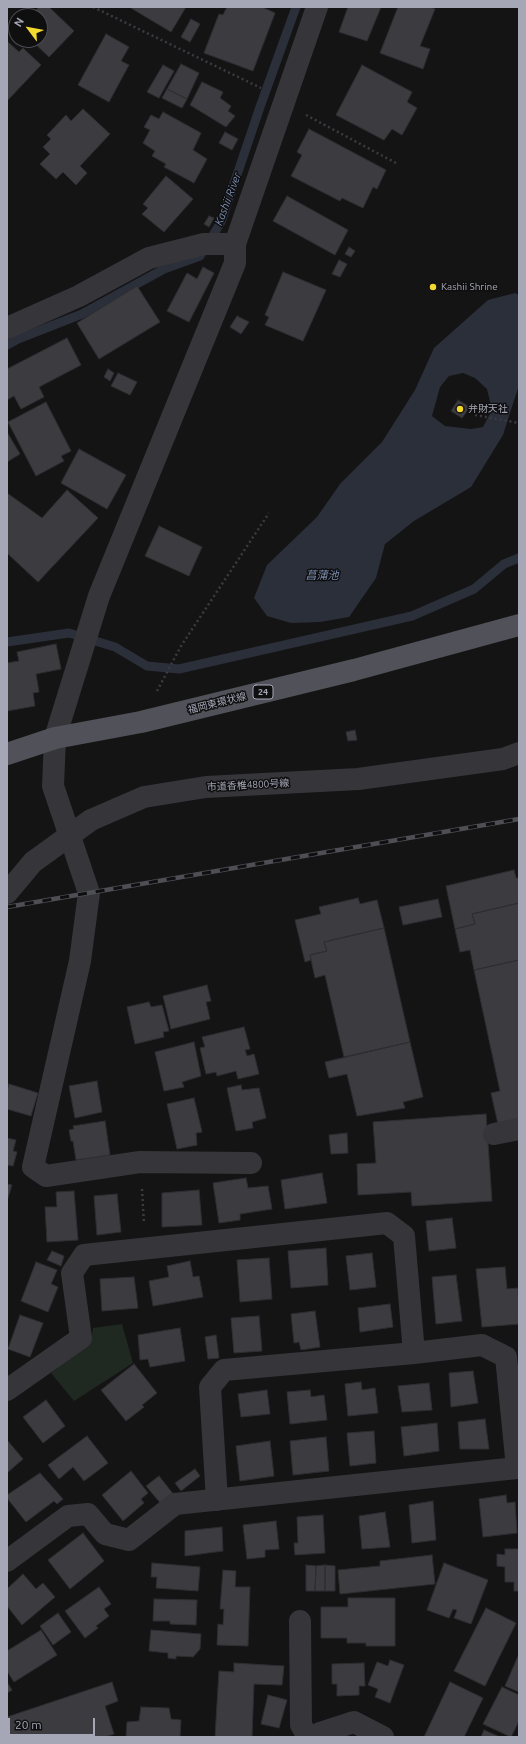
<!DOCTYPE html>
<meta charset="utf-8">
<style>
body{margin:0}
#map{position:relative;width:526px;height:1744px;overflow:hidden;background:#141415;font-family:Ubuntu,sans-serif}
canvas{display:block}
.frame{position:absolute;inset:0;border:8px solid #a5a7b6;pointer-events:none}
.north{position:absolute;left:8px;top:8px;width:40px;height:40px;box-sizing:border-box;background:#0f0f10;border:1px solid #4b4c52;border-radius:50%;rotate:302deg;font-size:11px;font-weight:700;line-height:16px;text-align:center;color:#a5a7b6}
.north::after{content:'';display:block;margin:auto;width:14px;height:18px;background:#f3d82e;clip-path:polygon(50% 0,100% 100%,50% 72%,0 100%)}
.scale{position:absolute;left:8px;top:1718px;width:87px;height:18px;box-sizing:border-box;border:2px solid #a5a7b6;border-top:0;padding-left:5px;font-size:12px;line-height:14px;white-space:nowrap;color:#a5a7b6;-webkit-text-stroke:3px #0f0f10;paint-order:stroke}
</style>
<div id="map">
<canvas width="526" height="1744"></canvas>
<div class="frame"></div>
<div class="north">N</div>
<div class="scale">20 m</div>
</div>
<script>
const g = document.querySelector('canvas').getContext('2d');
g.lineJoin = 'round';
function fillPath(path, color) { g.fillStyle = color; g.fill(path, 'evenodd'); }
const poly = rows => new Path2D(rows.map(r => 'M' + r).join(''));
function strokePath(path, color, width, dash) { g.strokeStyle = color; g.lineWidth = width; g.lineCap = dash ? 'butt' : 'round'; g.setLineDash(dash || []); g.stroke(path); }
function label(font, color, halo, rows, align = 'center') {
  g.font = font + ' Ubuntu,"Noto Sans JP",sans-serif'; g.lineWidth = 3; g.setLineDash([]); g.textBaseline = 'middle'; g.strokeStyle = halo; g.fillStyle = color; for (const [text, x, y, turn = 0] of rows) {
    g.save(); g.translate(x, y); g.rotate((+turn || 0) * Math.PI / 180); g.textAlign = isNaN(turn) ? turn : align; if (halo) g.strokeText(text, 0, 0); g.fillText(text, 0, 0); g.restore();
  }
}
fillPath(poly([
 [122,1324,133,1363,74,1401,51,1373,91,1341,93,1328]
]), '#202822');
fillPath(poly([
 [515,293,519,295,519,385,503,435,471,487,414,521,385,544,376,578,349,617,320,622,291,623,267,616,254,598,267,565,317,517,340,484,382,442,415,390,434,348,488,300],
 [463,373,475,378,487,389,492,410,483,427,471,429,445,426,432,416,440,387,449,376]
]), '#2a2f39');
strokePath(poly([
 [7,345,18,339,82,314,164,269,200,256,221,222,260,107,296,7],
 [7,642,69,633,115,647,147,666,179,669,412,616,474,589,504,564,519,558]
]), '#2a2f39', 9);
const building = poly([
 [39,7,49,7,74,31,49,57,31,40,40,40,40,16,31,16,39,7],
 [132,7,186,7,171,32,131,8,132,7],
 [227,7,262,7,275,13,253,71,204,53,219,14,223,15,227,7],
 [348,7,381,7,367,41,339,32,348,7],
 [398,7,430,7,435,9,420,46,430,49,423,69,380,53,398,7],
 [191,19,200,24,190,42,181,37,191,19],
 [106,34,129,47,121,61,129,65,109,102,78,85,106,34],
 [8,42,19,52,23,48,41,65,7,101,7,44,8,42],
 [181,64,199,73,187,99,167,89,181,64],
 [163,65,174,71,159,98,147,92,163,65],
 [362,65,412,92,407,102,417,108,402,135,392,129,384,140,336,115,362,65],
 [202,82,223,92,220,98,231,106,228,111,235,116,226,127,190,105,202,82],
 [167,89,187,99,182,108,162,98,167,89],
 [83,109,110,134,80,166,87,173,76,185,63,172,56,179,40,164,50,154,43,147,51,139,47,135,66,115,71,121,83,109],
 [163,112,201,133,193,150,207,159,194,183,164,167,166,164,152,156,155,151,143,143,150,130,144,127,151,115,159,119,163,112],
 [309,129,386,170,377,189,373,187,363,208,342,198,340,201,291,176,302,155,297,152,309,129],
 [225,132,238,139,232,150,219,143,225,132],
 [166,176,193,199,164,232,142,214,148,208,143,204,166,176],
 [287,196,348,230,335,255,273,221,287,196],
 [209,216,214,218,209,227,204,224,209,216],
 [349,247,355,251,351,257,345,254,349,247],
 [339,260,347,264,340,277,332,274,339,260],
 [203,267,214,273,189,322,167,311,187,273,197,279,203,267],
 [283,272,326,290,303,341,265,325,269,317,265,315,283,272],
 [137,286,160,322,99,359,77,323,137,286],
 [237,316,249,322,241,334,230,327,237,316],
 [67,338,81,365,39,387,44,397,21,409,14,396,7,400,7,369,67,338],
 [108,369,114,373,110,381,104,377,108,369],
 [118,373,137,382,130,395,111,386,118,373],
 [458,400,470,407,462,418,451,411,458,400],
 [46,402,71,451,61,456,64,461,36,476,8,422,46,402],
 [7,432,20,454,7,462,7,432],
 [79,449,126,475,107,509,61,483,79,449],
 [67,490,98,518,38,582,7,553,7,493,42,518,67,490],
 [159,526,202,547,189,576,145,556,159,526],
 [56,644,61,669,36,674,39,692,33,693,35,706,7,711,7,663,19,661,17,652,56,644],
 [355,730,357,740,348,741,346,732,355,730],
 [514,870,516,878,519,878,519,903,472,914,475,924,455,929,446,886,514,870],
 [358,898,360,904,377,900,384,928,324,942,327,951,310,955,311,960,305,962,295,920,321,914,319,907,358,898],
 [438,899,442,917,403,925,399,907,438,899],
 [519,903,519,960,474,970,470,950,460,952,455,929,475,924,472,914,519,903],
 [384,928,410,1042,344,1057,325,975,315,978,310,955,327,951,324,942,384,928],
 [519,960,519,1120,498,1124,491,1093,500,1091,474,970,519,960],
 [207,985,211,1001,206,1002,210,1019,171,1029,163,996,207,985],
 [149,1002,151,1007,162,1005,169,1031,163,1032,164,1037,135,1044,127,1007,149,1002],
 [244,1027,250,1049,245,1050,247,1056,254,1054,259,1074,238,1079,236,1071,217,1076,216,1072,206,1074,200,1048,205,1047,202,1037,244,1027],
 [194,1042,201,1076,182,1082,184,1087,164,1091,155,1052,194,1042],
 [410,1042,423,1097,403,1102,405,1108,357,1116,347,1074,329,1078,325,1062,410,1042],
 [97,1081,102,1112,75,1118,69,1086,97,1081],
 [9,1084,38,1093,31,1116,7,1109,7,1091,9,1084],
 [241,1085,242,1090,259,1088,266,1118,252,1122,253,1128,236,1131,227,1088,241,1085],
 [194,1098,202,1132,196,1133,197,1145,177,1149,167,1104,194,1098],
 [486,1114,492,1201,412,1206,411,1192,358,1195,357,1164,376,1163,373,1122,486,1114],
 [105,1121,110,1155,76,1160,73,1141,71,1141,69,1130,74,1129,73,1126,105,1121],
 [347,1133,348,1153,331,1154,329,1135,347,1133],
 [7,1138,16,1140,13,1151,17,1152,13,1166,7,1165,7,1138],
 [322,1173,327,1203,285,1209,281,1180,322,1173],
 [246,1178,248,1188,268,1186,272,1209,240,1214,240,1220,219,1223,213,1183,246,1178],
 [7,1184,12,1185,7,1201,7,1184],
 [199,1190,202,1225,162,1227,162,1193,199,1190],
 [74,1191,78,1240,47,1242,45,1207,57,1207,56,1192,74,1191],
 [117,1194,121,1232,97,1235,94,1196,117,1194],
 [452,1218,456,1248,429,1251,426,1221,452,1218],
 [326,1248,328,1285,291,1288,288,1251,326,1248],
 [52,1251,64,1256,61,1266,47,1260,52,1251],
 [372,1253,376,1287,350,1290,346,1256,372,1253],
 [269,1258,272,1299,240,1302,237,1260,269,1258],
 [190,1261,193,1277,199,1276,203,1297,153,1306,149,1281,169,1277,167,1266,190,1261],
 [36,1262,57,1270,51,1284,58,1287,48,1312,21,1301,36,1262],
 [505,1267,507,1289,518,1288,519,1324,482,1327,476,1269,505,1267],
 [456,1275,462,1321,436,1324,432,1277,456,1275],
 [134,1277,138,1308,102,1311,100,1279,134,1277],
 [390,1304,393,1327,360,1332,358,1308,390,1304],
 [315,1311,320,1347,301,1350,299,1342,294,1343,291,1314,315,1311],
 [20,1315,43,1323,30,1357,8,1349,20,1315],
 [259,1316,262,1351,234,1353,231,1318,259,1316],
 [180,1328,185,1361,150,1367,148,1359,140,1360,138,1335,180,1328],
 [216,1335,219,1358,208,1359,205,1337,216,1335],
 [134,1364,157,1393,142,1405,144,1407,126,1421,101,1390,134,1364],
 [473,1371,478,1403,451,1407,449,1373,473,1371],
 [361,1382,362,1390,375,1388,378,1413,348,1416,345,1384,361,1382],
 [429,1383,432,1410,402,1412,398,1386,429,1383],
 [267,1390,270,1414,241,1417,238,1394,267,1390],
 [310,1390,311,1397,324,1395,327,1420,290,1424,287,1392,310,1390],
 [46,1400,65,1426,43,1443,23,1417,46,1400],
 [485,1419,489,1449,460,1449,458,1422,485,1419],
 [437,1423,439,1451,404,1456,401,1427,437,1423],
 [374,1431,376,1463,350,1466,347,1433,374,1431],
 [87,1436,108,1463,84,1481,73,1467,59,1479,48,1465,87,1436],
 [326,1437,329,1471,293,1475,290,1441,326,1437],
 [7,1440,23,1459,7,1473,7,1440],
 [270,1441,274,1476,240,1481,236,1446,270,1441],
 [195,1469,200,1476,181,1491,175,1483,195,1469],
 [131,1471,148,1493,141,1499,144,1503,123,1521,102,1495,131,1471],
 [40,1473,63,1499,57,1504,54,1501,26,1522,7,1498,7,1495,40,1473],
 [159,1476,174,1495,162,1505,146,1486,159,1476],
 [506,1495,507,1503,515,1502,517,1533,483,1537,479,1499,506,1495],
 [433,1501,436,1540,412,1543,409,1505,433,1501],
 [385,1512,390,1547,362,1549,359,1516,385,1512],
 [323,1515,325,1553,295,1555,294,1543,298,1543,297,1517,323,1515],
 [276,1521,279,1549,265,1550,265,1557,247,1559,243,1525,276,1521],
 [222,1527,223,1551,185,1556,185,1531,222,1527],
 [83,1533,104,1561,70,1589,48,1560,83,1533],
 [505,1549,519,1549,519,1591,514,1591,514,1582,505,1582,505,1567,497,1566,497,1554,505,1555,505,1549],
 [432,1555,435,1584,340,1594,338,1570,380,1566,380,1561,432,1555],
 [152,1563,200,1567,198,1591,156,1588,157,1577,151,1577,152,1563],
 [444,1563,488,1580,471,1624,454,1618,457,1610,453,1609,449,1618,427,1610,444,1563],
 [306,1565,316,1566,315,1591,306,1591,306,1565],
 [325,1565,335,1566,335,1591,325,1591,325,1565],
 [325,1565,325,1591,315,1591,316,1566,325,1565],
 [223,1570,236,1571,235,1587,250,1587,248,1646,217,1645,218,1624,223,1625,224,1609,220,1609,223,1570],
 [23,1574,36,1589,43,1583,55,1597,22,1625,7,1606,7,1589,23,1574],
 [99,1587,111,1604,104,1609,109,1616,96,1626,98,1628,85,1638,65,1611,99,1587],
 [348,1598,395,1598,395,1646,366,1646,366,1643,347,1643,347,1638,321,1638,321,1607,348,1607,348,1598],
 [154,1599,197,1600,196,1625,170,1624,170,1621,153,1621,154,1599],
 [486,1608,516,1623,485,1686,454,1671,486,1608],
 [58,1613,71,1632,53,1645,40,1626,58,1613],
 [41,1630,57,1655,14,1682,7,1671,7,1651,41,1630],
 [151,1630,201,1634,200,1649,193,1657,176,1656,176,1659,168,1658,168,1653,149,1651,151,1630],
 [519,1654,519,1692,505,1686,519,1654],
 [390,1660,404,1665,390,1703,375,1697,378,1689,368,1685,377,1662,388,1666,390,1660],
 [234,1663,284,1666,282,1685,254,1684,252,1737,215,1737,219,1671,234,1672,234,1663],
 [364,1663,365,1686,359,1686,359,1695,337,1696,337,1684,332,1684,332,1664,364,1663],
 [7,1682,12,1690,7,1693,7,1682],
 [112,1682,118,1701,105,1706,114,1734,105,1737,7,1737,7,1717,112,1682],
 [450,1682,483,1698,464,1737,424,1737,450,1682],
 [502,1687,519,1695,519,1721,511,1737,483,1724,502,1687],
 [268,1695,287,1700,279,1728,261,1724,268,1695],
 [141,1707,169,1708,171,1719,181,1720,180,1737,126,1737,127,1722,139,1721,141,1707],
 [484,1730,500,1737,481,1737,484,1730]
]);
fillPath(building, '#3b3b40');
strokePath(building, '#2e2e32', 1);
strokePath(poly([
 [93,7,261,88],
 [306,115,396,163],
 [475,415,519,423],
 [157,691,181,646,269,513],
 [142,1189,144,1224]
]), '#3b3b41', 2.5, [2, 3]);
strokePath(poly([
 [7,328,79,296,149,258,204,244,235,244],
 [91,820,144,797,206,787,358,779,503,759,519,753],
 [494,1134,519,1129],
 [251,1163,140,1162,46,1176,33,1167,80,961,89,893,53,786,55,738,99,596,235,263,235,244,317,7],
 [7,1390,81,1338,72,1273,84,1255,387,1223,404,1236,414,1353,482,1345,506,1357,517,1468,175,1504,129,1540,105,1534,88,1514,68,1516,7,1561],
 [217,1500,210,1387,224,1370,414,1353],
 [300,1621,301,1725,308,1737],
 [315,1737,320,1733,354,1722,383,1737]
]), '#35353a', 22);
strokePath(poly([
 [7,754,55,738,141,722,354,670,519,625]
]), '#515159', 22);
const rail = poly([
 [7,907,519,819]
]);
strokePath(rail, '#4e4e55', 4.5);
strokePath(rail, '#0f0f10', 3, [9]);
strokePath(poly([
 [7,893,33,862,91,820]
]), '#35353a', 22);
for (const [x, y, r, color] of [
 [433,287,4,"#f3d82e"],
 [460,409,4,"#f3d82e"]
]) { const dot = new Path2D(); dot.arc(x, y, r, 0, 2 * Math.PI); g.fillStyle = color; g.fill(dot); strokePath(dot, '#0f0f10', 1.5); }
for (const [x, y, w] of [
 [263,692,20]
]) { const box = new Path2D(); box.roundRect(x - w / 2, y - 7, w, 14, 3); g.fillStyle = '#0f0f10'; g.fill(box); strokePath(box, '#a5a7b6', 1); }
label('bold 9px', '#a5a7b6', null, [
 ["24",263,692]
]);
label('10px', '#a5a7b6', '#0f0f10', [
 ["Kashii Shrine",441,287],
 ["弁財天社",468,409]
], 'left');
label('10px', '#a5a7b6', '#0f0f10', [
 ["福岡東環状線",217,703,-14],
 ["市道香椎4800号線",248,785,-3]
]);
label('italic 11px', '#7c8eb1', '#0f0f10', [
 ["Kashii River",228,199,-69],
 ["菖蒲池",322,575]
]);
</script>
